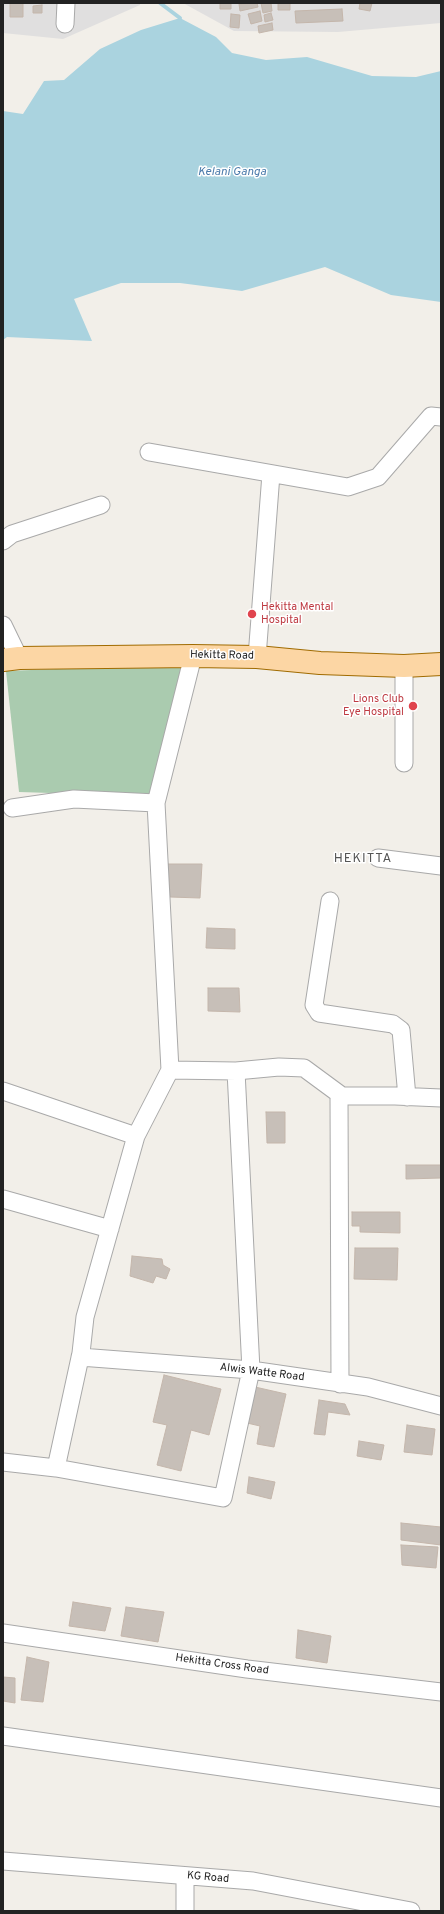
<!DOCTYPE html>
<style>
body{margin:0}
#map{position:relative;width:444px;height:1914px;overflow:hidden;background:#f2efe9;font-family:Overpass,sans-serif}
canvas{display:block}
.frame{position:absolute;inset:0;border:4px solid #222;pointer-events:none}
</style>
<div id="map">
<canvas width="444" height="1914"></canvas>
<div class="frame"></div>
</div>
<script>
const g = document.querySelector('canvas').getContext('2d');
g.lineJoin = 'round';
function fillPath(path, color) { g.fillStyle = color; g.fill(path, 'evenodd'); }
const poly = rows => new Path2D(rows.map(r => 'M' + r).join(''));
function strokePath(path, color, width, dash) { g.strokeStyle = color; g.lineWidth = width; g.lineCap = dash ? 'butt' : 'round'; g.setLineDash(dash || []); g.stroke(path); }
function label(font, color, halo, rows, align = 'center') {
  g.font = font + ' Overpass,sans-serif'; g.lineWidth = 3; g.setLineDash([]); g.textBaseline = 'middle'; g.strokeStyle = halo; g.fillStyle = color; for (const [text, x, y, turn = 0] of rows) {
    g.save(); g.translate(x, y); g.rotate((+turn || 0) * Math.PI / 180); g.textAlign = isNaN(turn) ? turn : align; if (halo) g.strokeText(text, 0, 0); g.fillText(text, 0, 0); g.restore();
  }
}
fillPath(poly([
 [3,3,140,3,140,5,63,39,3,33],
 [183,3,441,3,441,23,338,32,234,31]
]), '#e0dfdf');
fillPath(poly([
 [182,664,153,789,147,796,19,792,6,671]
]), '#aacbaf');
fillPath(poly([
 [180,18,216,37,232,53,266,60,307,57,372,76,416,77,441,71,441,302,391,295,325,267,242,291,180,283,121,283,74,299,92,341,7,337,3,340,3,111,23,114,44,81,64,80,100,49,141,30]
]), '#aad3df');
strokePath(poly([
 [160,3,180,18]
]), '#aad3df', 4);
const building = poly([
 [10,3,23,3,23,17,10,17,10,3],
 [220,3,231,3,231,9,220,9,220,3],
 [257,3,258,7,240,11,239,4,257,3],
 [261,3,271,3,272,11,263,13,261,3],
 [278,3,290,3,290,10,278,10,278,3],
 [360,3,372,3,370,11,359,9,360,3],
 [42,5,42,13,33,13,33,6,42,5],
 [342,9,343,21,296,23,295,11,342,9],
 [260,11,262,21,251,24,248,14,260,11],
 [271,13,273,20,265,22,264,15,271,13],
 [231,14,240,15,239,28,230,27,231,14],
 [272,23,273,30,259,33,258,26,272,23],
 [168,864,202,864,200,898,170,897,168,864],
 [207,928,235,929,235,949,206,948,207,928],
 [208,988,239,988,240,1012,208,1011,208,988],
 [266,1112,285,1112,285,1143,267,1143,266,1112],
 [406,1165,441,1165,441,1178,406,1179,406,1165],
 [352,1212,400,1212,400,1233,360,1232,360,1226,352,1226,352,1212],
 [355,1248,398,1248,397,1280,354,1279,355,1248],
 [132,1256,162,1259,163,1265,170,1269,166,1279,156,1276,153,1283,130,1276,132,1256],
 [164,1375,221,1389,209,1435,191,1430,181,1471,157,1465,167,1425,153,1422,164,1375],
 [255,1387,286,1394,274,1447,257,1444,260,1426,247,1423,255,1387],
 [319,1400,345,1404,350,1415,328,1412,325,1435,314,1434,319,1400],
 [407,1425,435,1429,432,1455,404,1452,407,1425],
 [359,1441,384,1445,381,1460,357,1456,359,1441],
 [249,1477,275,1482,271,1499,247,1493,249,1477],
 [401,1523,441,1527,441,1545,401,1540,401,1523],
 [401,1545,438,1547,436,1568,402,1565,401,1545],
 [73,1602,111,1608,105,1631,69,1626,73,1602],
 [126,1607,164,1612,158,1642,121,1636,126,1607],
 [298,1630,331,1636,327,1663,296,1658,298,1630],
 [27,1657,49,1662,43,1702,21,1700,27,1657],
 [3,1677,15,1678,15,1703,3,1701,3,1677]
]);
fillPath(building, '#c7bfb8');
strokePath(building, '#c4b6ab', 1);
const minor = poly([
 [65,24,66,3],
 [149,452,348,487,378,477,431,416,441,417],
 [3,541,12,534,101,505],
 [3,625,19,658],
 [257,657,271,474],
 [404,666,404,763],
 [12,808,74,799,156,803],
 [378,858,441,866],
 [330,901,314,1005,319,1013,393,1024,401,1030,407,1097],
 [170,1070,156,803,193,656],
 [3,1091,136,1136],
 [339,1094,340,1384],
 [3,1199,110,1229],
 [80,1357,251,1370,368,1387,441,1406],
 [3,1462,56,1468,81,1353,85,1317,136,1136,170,1070,236,1071,279,1067,304,1068,342,1096,395,1096,441,1098],
 [56,1468,223,1498,251,1370,236,1071],
 [3,1633,247,1669,441,1692],
 [3,1736,441,1798],
 [3,1861,253,1881,411,1911],
 [185,1911,185,1876]
]);
const major = poly([
 [3,660,19,658,193,656,257,657,320,663,404,666,441,664]
]);
strokePath(minor, '#a9a9a9', 19);
strokePath(major, '#a06b00', 24);
strokePath(minor, '#fff', 17);
strokePath(major, '#fcd6a4', 22);
for (const [x, y, r, color] of [
 [252,614,5,"#e0444e"],
 [413,706,5,"#e0444e"]
]) { const dot = new Path2D(); dot.arc(x, y, r, 0, 2 * Math.PI); g.fillStyle = color; g.fill(dot); strokePath(dot, '#fff', 1.5); }
label('11px', '#be3a42', '#fff', [
 ["Hekitta Mental",261,608],
 ["Hospital",261,621],
 ["Lions Club",404,700,"right"],
 ["Eye Hospital",404,713,"right"]
], 'left');
label('11px', '#222', '#fff', [
 ["Hekitta Road",222,656,1],
 ["Alwis Watte Road",262,1373,7],
 ["Hekitta Cross Road",222,1665,8],
 ["KG Road",208,1878,5]
]);
label('italic 12px', '#4a7aab', '#fff', [
 ["Kelani Ganga",232,173]
]);
g.letterSpacing = '1px';
label('13px', '#555', '#fff', [
 ["HEKITTA",363,859]
]);
g.letterSpacing = '0px';
</script>
